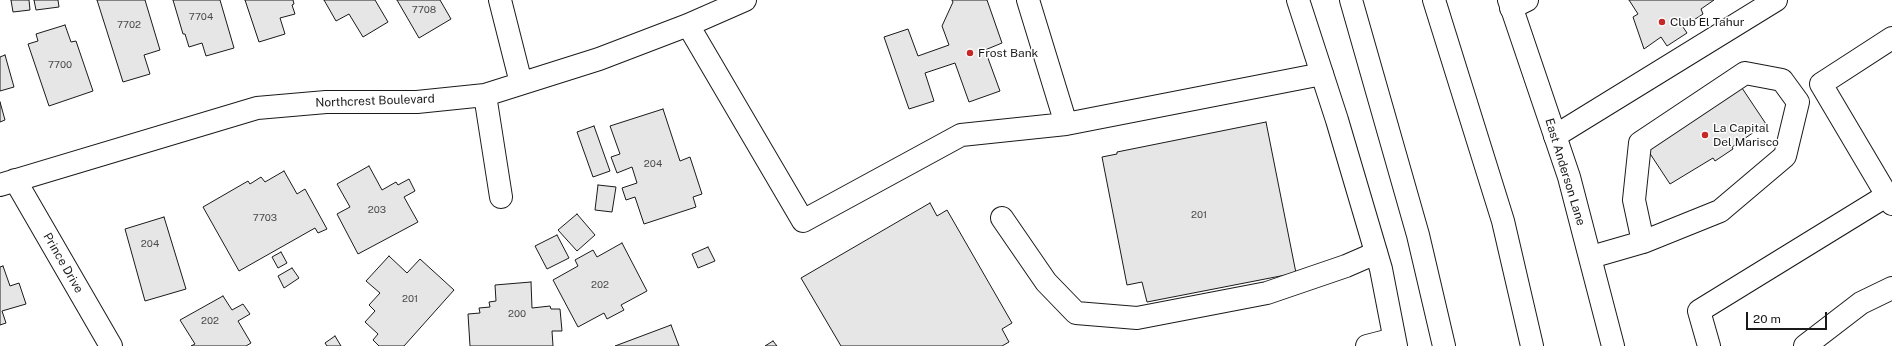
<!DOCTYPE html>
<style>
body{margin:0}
#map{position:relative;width:1892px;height:346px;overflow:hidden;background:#fff;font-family:"Public Sans",sans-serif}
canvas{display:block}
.scale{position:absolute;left:1746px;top:312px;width:81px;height:18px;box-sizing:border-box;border:2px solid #1a1a1a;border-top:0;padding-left:5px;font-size:12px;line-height:14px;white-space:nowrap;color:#1a1a1a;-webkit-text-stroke:3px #fff;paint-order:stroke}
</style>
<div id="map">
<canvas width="1892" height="346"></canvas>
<div class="scale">20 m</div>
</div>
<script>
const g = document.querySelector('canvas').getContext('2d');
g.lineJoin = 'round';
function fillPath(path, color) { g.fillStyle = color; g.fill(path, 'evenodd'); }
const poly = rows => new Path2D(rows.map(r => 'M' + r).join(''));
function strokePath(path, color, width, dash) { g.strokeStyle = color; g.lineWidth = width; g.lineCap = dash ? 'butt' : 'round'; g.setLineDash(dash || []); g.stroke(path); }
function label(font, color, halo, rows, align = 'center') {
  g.font = font + ' "Public Sans",sans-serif'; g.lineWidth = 3; g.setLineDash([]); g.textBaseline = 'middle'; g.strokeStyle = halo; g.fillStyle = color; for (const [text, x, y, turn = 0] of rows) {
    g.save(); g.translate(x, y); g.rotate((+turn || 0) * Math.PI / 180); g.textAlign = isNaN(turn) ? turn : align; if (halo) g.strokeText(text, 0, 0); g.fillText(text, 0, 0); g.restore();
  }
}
const building = poly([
 [11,0,29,0,30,10,13,12,11,0],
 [34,0,58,0,59,7,36,10,34,0],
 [97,0,145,0,160,50,144,55,150,74,123,82,97,0],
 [173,0,220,0,234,48,206,56,202,43,189,47,185,34,183,34,173,0],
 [245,0,293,0,294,4,292,5,295,14,280,18,285,34,259,42,245,0],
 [324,0,375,0,388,22,363,37,349,14,336,21,324,0],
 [397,0,440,0,451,19,419,38,397,0],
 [952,0,987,0,1002,43,985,50,1000,91,969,102,955,63,925,73,934,101,909,109,884,37,908,29,918,56,949,45,942,26,953,2,952,0],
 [1629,0,1714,0,1701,9,1703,14,1683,27,1687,33,1667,46,1661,37,1644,49,1633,17,1638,14,1629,0],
 [65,25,71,42,76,41,93,91,49,106,28,44,38,41,36,34,65,25],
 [5,55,14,87,0,91,0,57,5,55],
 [1740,85,1766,124,1732,147,1733,149,1715,161,1713,158,1670,184,1645,146,1740,85],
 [0,102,5,120,0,122,0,102],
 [663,109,680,161,690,157,702,194,693,197,696,207,644,224,635,197,626,200,622,188,637,183,632,167,617,173,611,157,620,154,610,126,663,109],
 [1266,122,1296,273,1147,302,1142,282,1127,285,1102,157,1117,154,1117,152,1266,122],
 [594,126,610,171,593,177,577,132,594,126],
 [369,166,382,190,396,182,398,185,409,179,415,191,404,197,418,222,358,254,337,214,350,207,337,184,369,166],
 [284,171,297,194,305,189,327,229,318,233,315,228,239,271,203,207,248,181,250,184,261,177,265,182,284,171],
 [598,185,616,187,612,212,595,210,598,185],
 [930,203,937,216,947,210,1012,323,1002,329,1009,342,1002,346,841,346,801,278,930,203],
 [577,214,595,235,577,251,558,230,577,214],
 [164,217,186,289,145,301,125,229,164,217],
 [557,235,569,258,547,269,535,246,557,235],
 [622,243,647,291,621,305,624,310,607,319,604,313,578,327,553,280,578,266,575,260,593,250,597,257,622,243],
 [708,247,715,261,698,268,692,254,708,247],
 [281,252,287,263,278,268,272,257,281,252],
 [389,256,407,273,420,259,454,290,404,346,379,346,373,340,378,334,365,322,375,311,369,305,380,293,366,281,389,256],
 [3,266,10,286,19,283,26,304,2,311,6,323,0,325,0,267,3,266],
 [292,268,299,278,284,288,278,276,292,268],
 [531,282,532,308,550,306,551,309,560,309,562,331,552,331,553,346,470,346,468,314,480,313,479,308,490,307,489,302,496,301,495,285,531,282],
 [223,296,232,310,243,304,250,314,238,321,251,343,246,346,191,346,195,344,180,320,223,296],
 [671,325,679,346,615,346,671,325],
 [335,336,341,346,327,346,325,343,335,336],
 [773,341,777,346,765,346,773,341]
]);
fillPath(building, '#e6e6e6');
strokePath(building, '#1a1a1a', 1);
const minor = poly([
 [500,0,521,83],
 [1028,0,1066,124,1322,74],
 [1511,8,1527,0],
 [688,25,803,221,961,135,1066,124],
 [1892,38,1821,84,1892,204],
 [1745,73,1782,80,1798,102,1785,156,1720,211,1643,242,1634,200,1640,143,1745,73],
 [485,95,501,197],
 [1555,136,1776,0],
 [15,180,111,346],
 [0,185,257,108,326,102,417,102,485,95,599,59,688,25,745,0],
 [1002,218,1046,282,1076,313,1137,318,1267,293,1346,266,1376,253],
 [1591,257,1643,242],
 [1367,346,1394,339],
 [1709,346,1699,311,1886,196],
 [1805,346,1861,303,1892,288]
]);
const major = poly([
 [1298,0,1337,120,1381,269,1396,346],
 [1509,0,1569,177,1613,346]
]);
const highway = poly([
 [1351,0,1418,235,1444,346],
 [1434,0,1503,221,1532,346]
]);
strokePath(minor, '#1a1a1a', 24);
strokePath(major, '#1a1a1a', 24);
strokePath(highway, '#1a1a1a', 24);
strokePath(minor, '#fff', 22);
strokePath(major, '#fff', 22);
strokePath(highway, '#fff', 22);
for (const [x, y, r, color] of [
 [1662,22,4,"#c62828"],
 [970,53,4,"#c62828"],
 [1705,135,4,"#c62828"]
]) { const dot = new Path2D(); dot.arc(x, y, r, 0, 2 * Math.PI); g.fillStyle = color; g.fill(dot); strokePath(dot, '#fff', 1.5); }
label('10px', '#4d4d4d', null, [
 ["7708",424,10],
 ["7704",201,17],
 ["7702",129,25],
 ["7700",60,65],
 ["204",653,164],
 ["203",377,210],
 ["201",1199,215],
 ["7703",265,218],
 ["204",150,244],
 ["202",600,285],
 ["201",410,299],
 ["200",517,314],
 ["202",210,321]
]);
label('12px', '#1a1a1a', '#fff', [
 ["Club El Tahur",1670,22],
 ["Frost Bank",978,53],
 ["La Capital",1713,128],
 ["Del Marisco",1713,142]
], 'left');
label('12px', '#1a1a1a', '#fff', [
 ["Northcrest Boulevard",375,101,-2],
 ["East Anderson Lane",1565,172,73],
 ["Prince Drive",63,263,60]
]);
</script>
